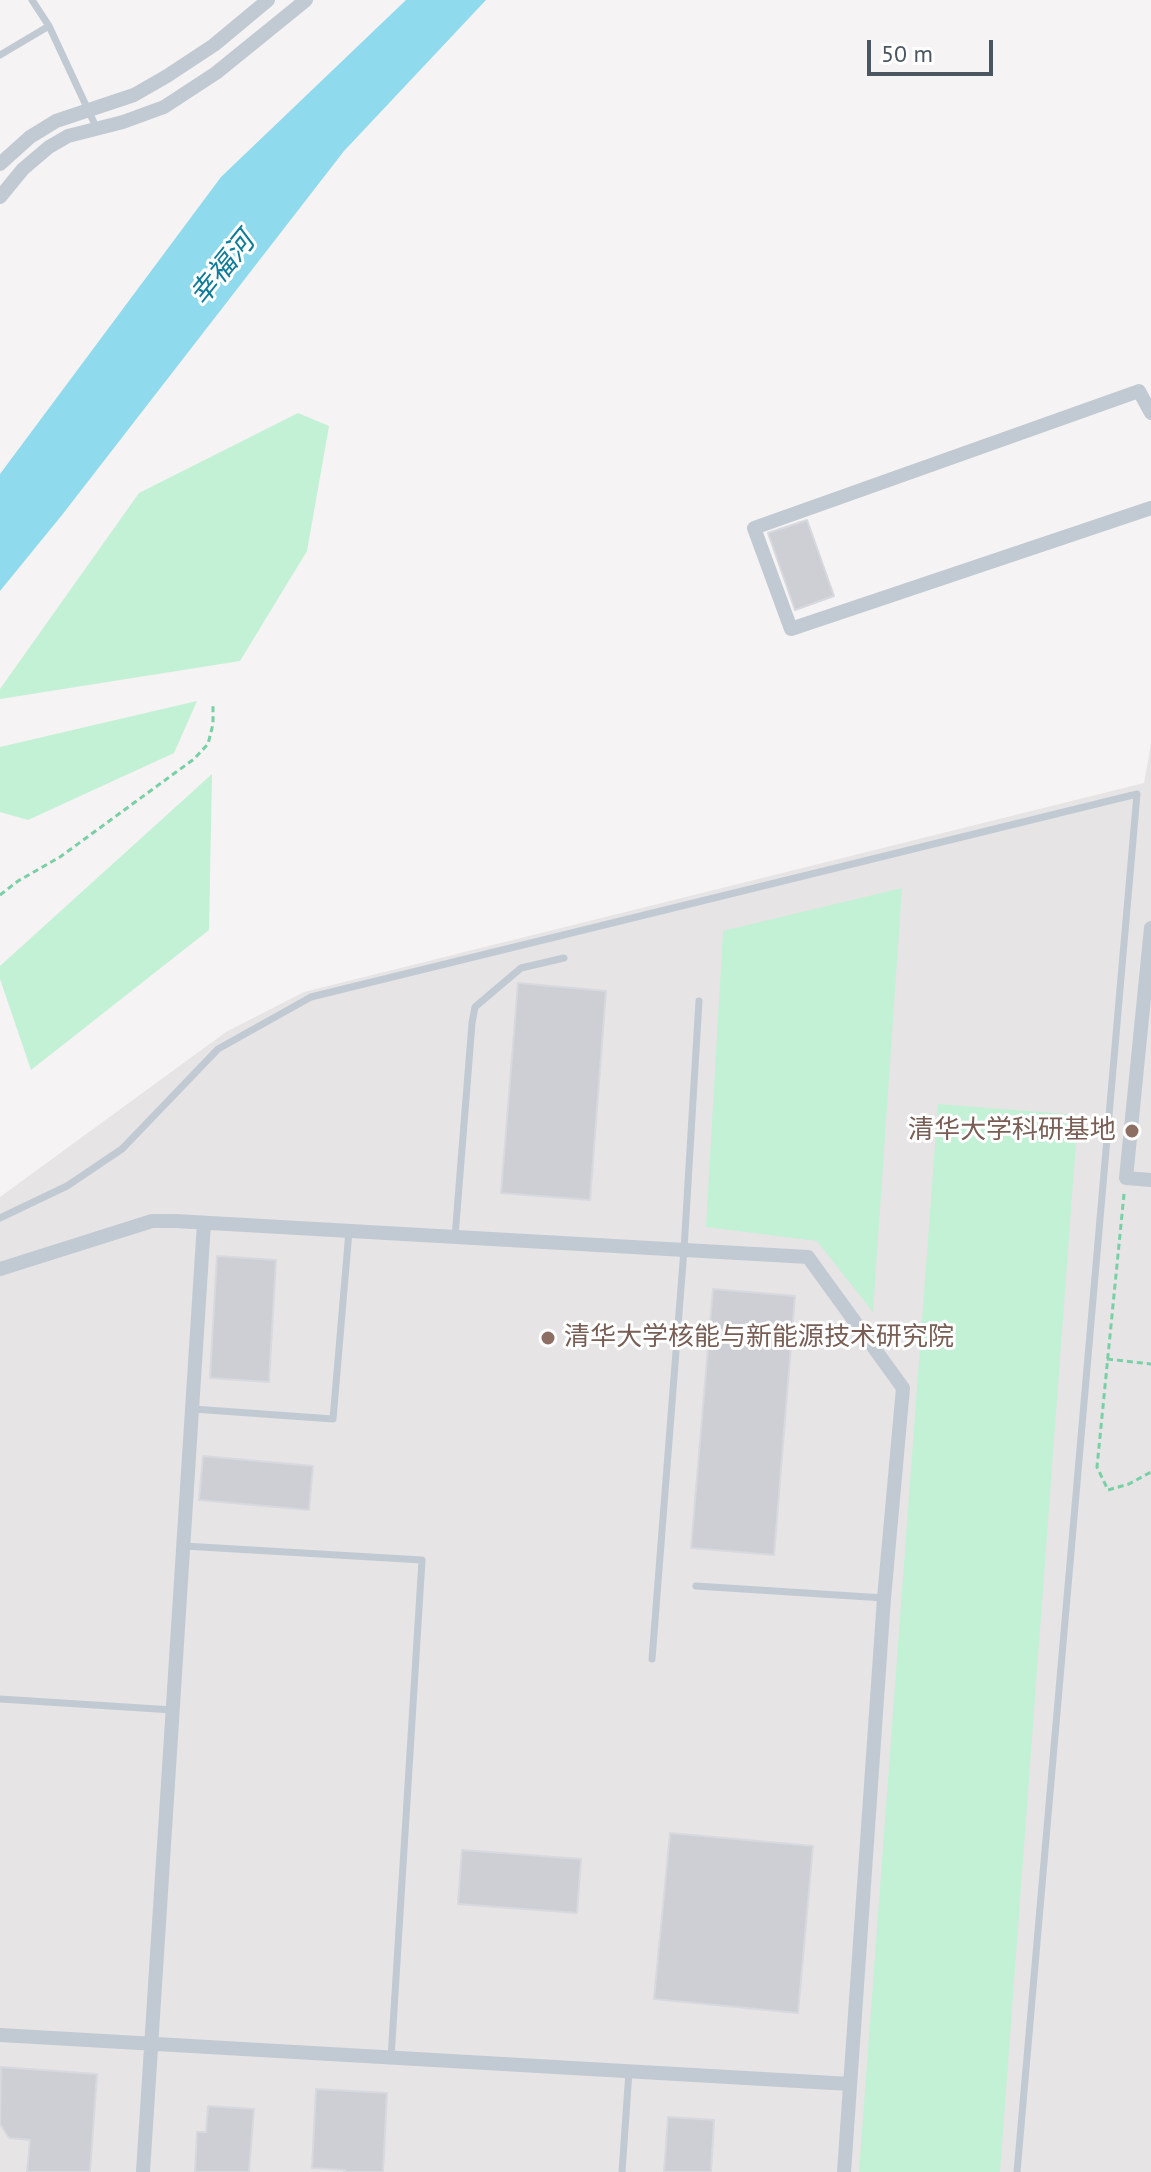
<!DOCTYPE html>
<meta charset="utf-8">
<style>
body{margin:0}
#map{position:relative;width:1151px;height:2172px;overflow:hidden;background:#f5f3f3;font-family:"PT Sans",sans-serif}
canvas{display:block}
.scale{position:absolute;left:867px;top:40px;width:126px;height:36px;box-sizing:border-box;border:4px solid #4a5661;border-top:0;padding-left:10px;font-size:24px;line-height:28px;white-space:nowrap;color:#4a5661;-webkit-text-stroke:6px #fff;paint-order:stroke}
</style>
<div id="map">
<canvas width="1151" height="2172"></canvas>
<div class="scale">50 m</div>
</div>
<script>
const g = document.querySelector('canvas').getContext('2d');
g.lineJoin = 'round';
function fillPath(path, color) { g.fillStyle = color; g.fill(path, 'evenodd'); }
const poly = rows => new Path2D(rows.map(r => 'M' + r).join(''));
function strokePath(path, color, width, dash) { g.strokeStyle = color; g.lineWidth = width; g.lineCap = dash ? 'butt' : 'round'; g.setLineDash(dash || []); g.stroke(path); }
function label(font, color, halo, rows, align = 'center') {
  g.font = font + ' "PT Sans","Noto Sans SC",sans-serif'; g.lineWidth = 6; g.setLineDash([]); g.textBaseline = 'middle'; g.strokeStyle = halo; g.fillStyle = color; for (const [text, x, y, turn = 0] of rows) {
    g.save(); g.translate(x, y); g.rotate((+turn || 0) * Math.PI / 180); g.textAlign = isNaN(turn) ? turn : align; if (halo) g.strokeText(text, 0, 0); g.fillText(text, 0, 0); g.restore();
  }
}
fillPath(poly([
 [1151,744,1151,2172,0,2172,0,1197,226,1032,304,992,1144,783]
]), '#e6e4e5');
fillPath(poly([
 [298,413,329,426,307,551,240,661,0,699,0,689,139,493],
 [197,701,174,753,28,820,0,812,0,747],
 [212,774,209,930,31,1070,0,979,0,966],
 [902,888,873,1312,817,1241,706,1227,723,931],
 [938,1104,1078,1115,1000,2172,859,2172]
]), '#c3f1d5');
fillPath(poly([
 [406,0,486,0,344,151,62,515,0,591,0,474,221,177]
]), '#90daee');
const building = poly([
 [807,520,834,596,795,610,768,533,807,520],
 [518,983,606,991,590,1200,501,1193,518,983],
 [217,1256,276,1260,269,1382,210,1378,217,1256],
 [713,1289,795,1296,774,1555,691,1548,713,1289],
 [203,1456,313,1466,309,1510,199,1500,203,1456],
 [670,1833,813,1846,798,2013,654,1999,670,1833],
 [462,1850,581,1859,577,1913,458,1904,462,1850],
 [1,2067,97,2074,90,2172,27,2172,30,2140,9,2138,0,2124,1,2067],
 [316,2089,387,2093,383,2172,344,2172,345,2170,312,2168,316,2089],
 [208,2106,254,2109,249,2172,195,2172,197,2132,206,2132,208,2106],
 [668,2117,714,2120,711,2172,664,2172,668,2117]
]);
fillPath(building, '#cdcfd5');
strokePath(building, '#d7d9de', 2);
strokePath(poly([
 [0,895,18,881,60,857,194,759,208,744,213,724,213,705],
 [1124,1194,1097,1467,1108,1490,1129,1484,1151,1472],
 [1107,1359,1151,1364]
]), '#7ad0a6', 3, [6, 4]);
strokePath(poly([
 [32,0,49,26,97,129],
 [0,55,49,26],
 [0,1218,67,1186,122,1149,218,1049,311,997,1137,794,1017,2172],
 [455,1237,472,1023,475,1007,521,968,564,958],
 [193,1409,333,1419,349,1231],
 [184,1546,422,1560,391,2058],
 [696,1586,884,1598],
 [652,1659,684,1249,699,1001],
 [0,1699,173,1710],
 [622,2172,629,2071]
]), '#c1cad2', 7);
strokePath(poly([
 [0,164,30,137,56,121,134,95,167,76,214,45,268,0],
 [0,197,23,169,49,147,68,136,123,122,164,107,216,73,306,0],
 [1151,413,1139,391,754,528,791,629,1151,508],
 [1151,928,1126,1178,1151,1180],
 [0,1269,152,1221,175,1221,808,1257,903,1388,884,1598,844,2172],
 [0,2035,850,2084],
 [143,2172,204,1223]
]), '#c1cad2', 14);
for (const [x, y, r, color] of [
 [1132,1131,8,"#8d6e63"],
 [548,1338,8,"#8d6e63"]
]) { const dot = new Path2D(); dot.arc(x, y, r, 0, 2 * Math.PI); g.fillStyle = color; g.fill(dot); strokePath(dot, '#fff', 3); }
label('26px', '#785e54', '#fff', [
 ["清华大学科研基地",1116,1131],
 ["清华大学核能与新能源技术研究院",564,1338,"left"]
], 'right');
label('italic 28px', '#0c7c9b', '#fff', [
 ["幸福河",223,269,-51]
]);
</script>
